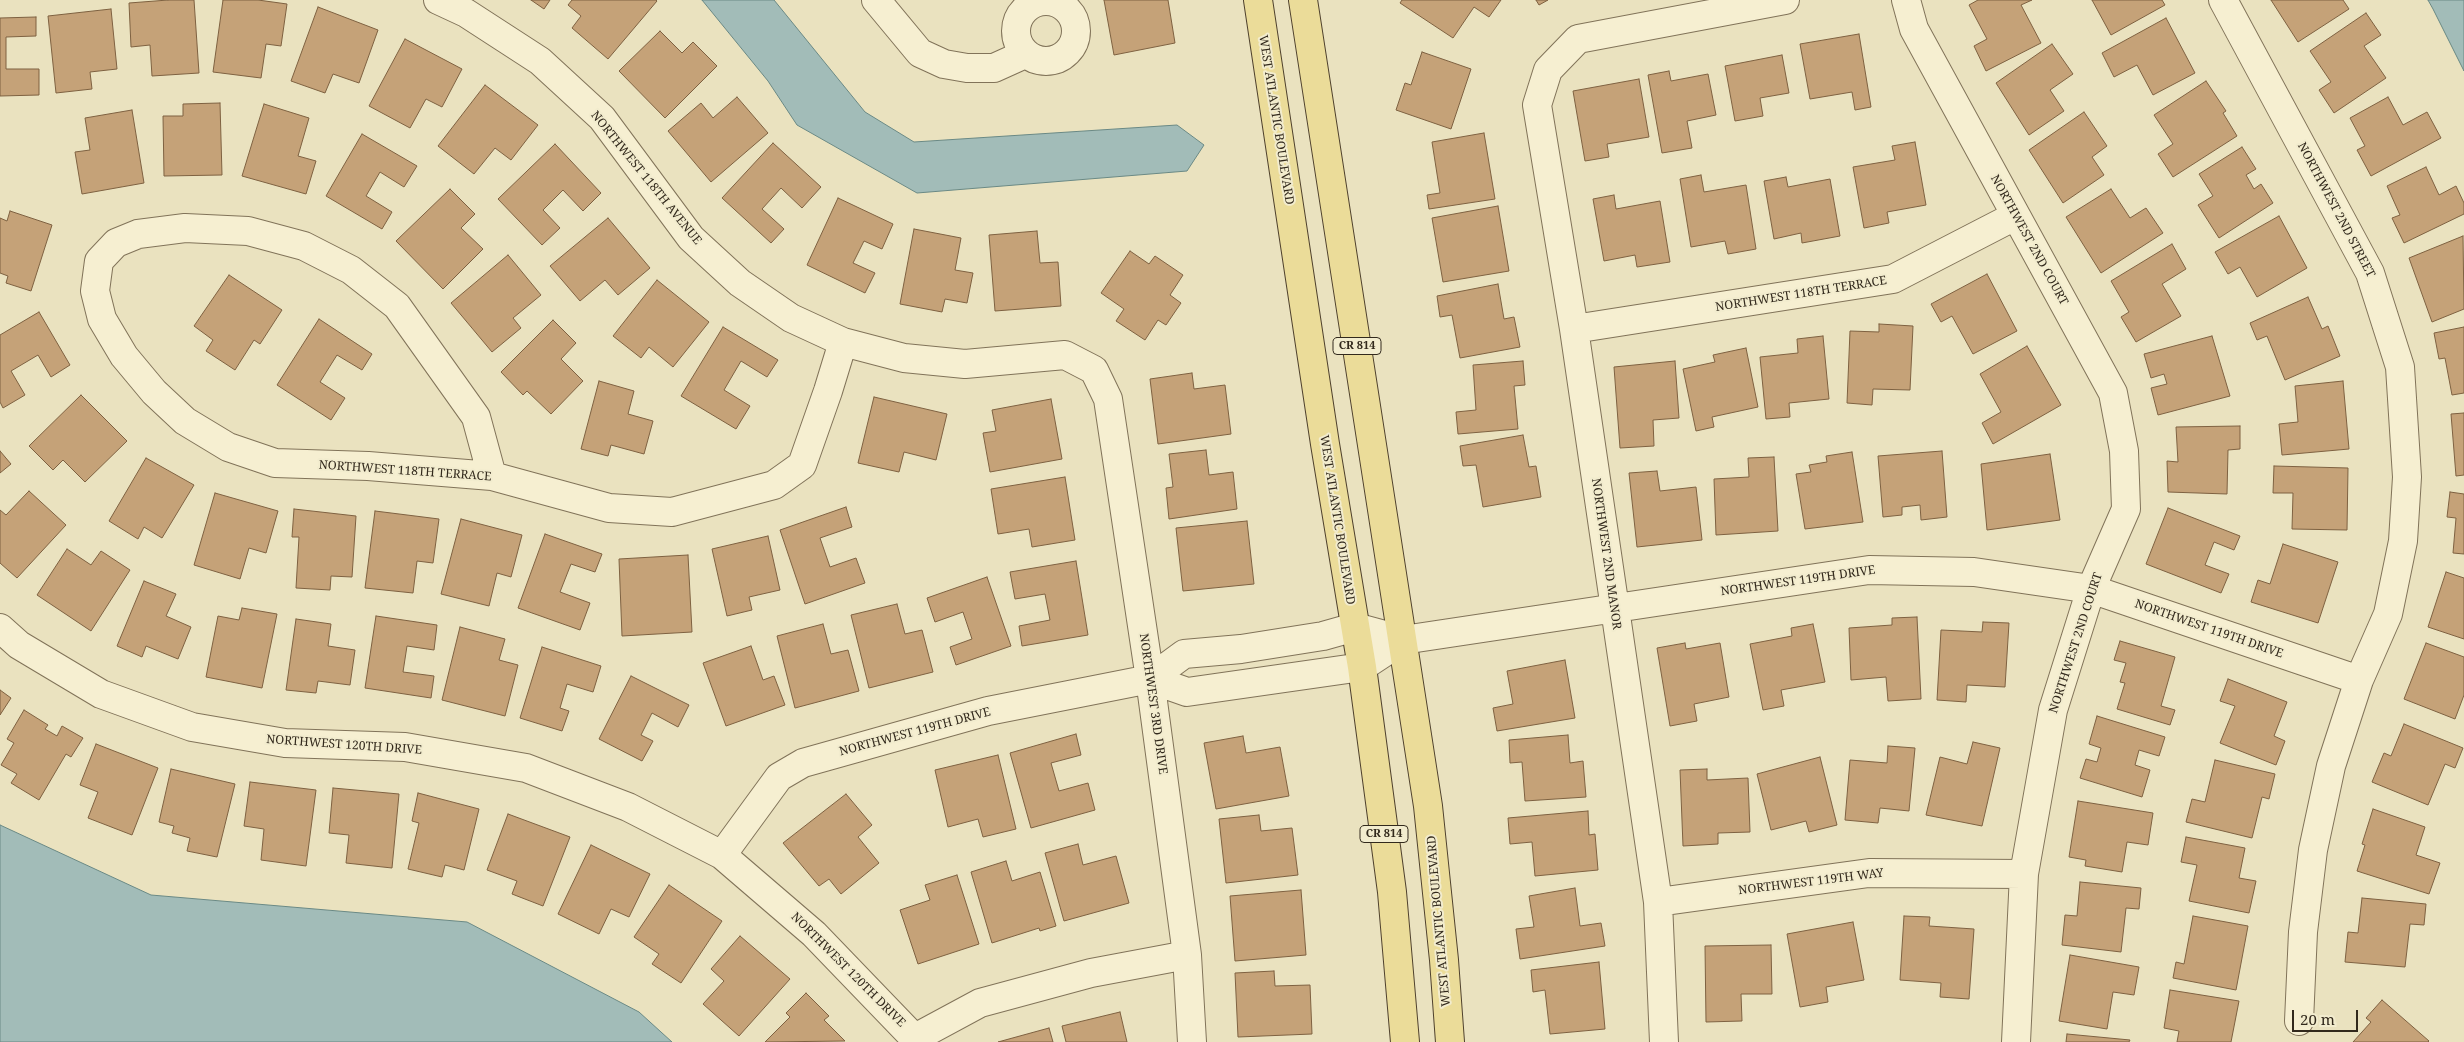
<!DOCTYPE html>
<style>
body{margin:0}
#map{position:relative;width:2464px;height:1042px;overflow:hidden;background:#eae2bf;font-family:"Noto Serif",serif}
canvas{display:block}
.scale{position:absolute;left:2292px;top:1010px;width:66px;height:22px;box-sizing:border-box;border:2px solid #32291c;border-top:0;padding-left:6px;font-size:15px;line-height:18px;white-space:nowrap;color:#32291c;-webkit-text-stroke:4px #f2ecce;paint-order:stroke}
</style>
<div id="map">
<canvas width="2464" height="1042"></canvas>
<div class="scale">20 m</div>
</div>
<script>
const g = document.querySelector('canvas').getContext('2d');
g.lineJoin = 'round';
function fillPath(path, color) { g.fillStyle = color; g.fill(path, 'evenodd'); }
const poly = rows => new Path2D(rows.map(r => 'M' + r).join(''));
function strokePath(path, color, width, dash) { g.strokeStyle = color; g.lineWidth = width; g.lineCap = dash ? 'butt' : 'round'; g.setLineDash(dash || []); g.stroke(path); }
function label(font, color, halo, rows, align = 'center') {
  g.font = font + ' "Noto Serif",serif'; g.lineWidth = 4; g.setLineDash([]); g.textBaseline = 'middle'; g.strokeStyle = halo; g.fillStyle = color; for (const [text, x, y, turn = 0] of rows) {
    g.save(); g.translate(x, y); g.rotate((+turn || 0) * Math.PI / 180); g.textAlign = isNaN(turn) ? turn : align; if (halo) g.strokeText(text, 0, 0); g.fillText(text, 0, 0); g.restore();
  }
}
const water = poly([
 [702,0,774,0,865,112,914,142,1177,125,1204,145,1187,171,917,193,797,125,768,81,702,0],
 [2428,0,2464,0,2464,71,2433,9,2428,0],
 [0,825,151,895,467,922,639,1012,672,1042,0,1042,0,825]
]);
fillPath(water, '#a2bcb8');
strokePath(water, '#6a8985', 1);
const building = poly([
 [168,0,194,0,199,73,152,76,150,45,131,47,129,3,168,0],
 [223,0,258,0,287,4,281,46,266,44,261,78,213,72,223,0],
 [531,0,550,0,544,9,531,0],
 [572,0,656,0,657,1,608,59,572,28,581,16,568,5,572,0],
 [1104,0,1168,0,1175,43,1114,55,1104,0],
 [1402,0,1501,0,1489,17,1474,7,1453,38,1400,3,1402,0],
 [1536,0,1548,0,1539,5,1536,0],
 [1978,0,2032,0,2021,5,2041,43,1986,71,1974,46,1987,39,1969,5,1978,0],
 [2092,0,2162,0,2165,5,2111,35,2092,0],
 [2271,0,2343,0,2349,9,2298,42,2271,0],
 [318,7,378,30,359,83,333,74,325,93,291,81,318,7],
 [111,9,117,69,90,72,92,89,56,93,48,16,111,9],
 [2366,13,2381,35,2364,46,2386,78,2334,113,2319,90,2331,82,2310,51,2366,13],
 [36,17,36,36,6,37,6,69,39,69,39,95,0,96,0,18,36,17],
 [2166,18,2195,73,2153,95,2137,65,2114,77,2102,53,2166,18],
 [660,31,682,53,693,42,717,66,665,118,619,71,660,31],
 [1859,34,1871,107,1855,110,1852,92,1810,99,1800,44,1859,34],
 [405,39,462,69,442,107,426,99,410,128,369,106,405,39],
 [2052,44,2073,74,2050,90,2064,111,2029,135,1996,83,2052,44],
 [1422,52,1471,69,1451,129,1396,110,1405,83,1411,85,1422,52],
 [1782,55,1789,93,1760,98,1763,116,1735,121,1725,66,1782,55],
 [1669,71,1671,81,1708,74,1716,115,1687,121,1692,148,1662,153,1648,75,1669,71],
 [1639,79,1649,137,1607,144,1609,157,1585,161,1573,91,1639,79],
 [2206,81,2226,111,2223,113,2237,136,2173,177,2158,154,2173,144,2154,115,2206,81],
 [485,85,538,125,511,160,495,148,474,174,438,146,485,85],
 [737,97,768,133,711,182,668,131,701,103,713,118,737,97],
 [2388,97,2403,125,2427,112,2441,138,2371,176,2357,150,2365,146,2350,118,2388,97],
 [220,103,222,175,164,176,163,116,183,116,183,104,220,103],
 [264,104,309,118,298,156,316,161,306,194,242,176,264,104],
 [132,110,144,183,82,194,75,152,90,150,85,118,132,110],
 [2084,112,2107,146,2092,157,2104,175,2063,203,2029,150,2084,112],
 [1484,133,1495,199,1429,209,1427,195,1440,193,1432,142,1484,133],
 [362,134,417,166,404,187,380,172,366,196,392,212,382,229,326,196,362,134],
 [1915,142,1926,205,1887,212,1889,223,1864,228,1853,167,1895,160,1892,146,1915,142],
 [773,143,821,187,802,208,781,188,762,209,784,229,771,243,722,198,773,143],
 [555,144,601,193,583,211,563,190,543,210,560,228,542,245,498,199,555,144],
 [2242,147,2256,169,2246,175,2254,189,2261,184,2273,203,2219,238,2198,205,2213,196,2199,174,2242,147],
 [2426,167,2439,195,2456,186,2464,203,2464,214,2404,243,2392,218,2400,215,2387,186,2426,167],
 [1701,175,1704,192,1746,185,1756,249,1728,254,1725,241,1691,247,1680,179,1701,175],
 [1786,177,1788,187,1830,179,1840,236,1802,243,1801,233,1774,239,1764,181,1786,177],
 [450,189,475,214,461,228,483,249,443,289,396,241,450,189],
 [2111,189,2130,218,2146,208,2163,233,2101,273,2066,217,2111,189],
 [1614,195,1616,209,1660,201,1670,262,1637,267,1635,255,1604,261,1593,199,1614,195],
 [838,198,893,224,882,249,864,241,853,263,875,273,865,293,807,265,838,198],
 [1498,206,1509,271,1443,282,1432,218,1498,206],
 [10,211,52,225,31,291,6,283,8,276,0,273,0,218,7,221,10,211],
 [2279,216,2307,268,2257,297,2240,267,2228,274,2215,252,2279,216],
 [608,218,650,268,618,295,605,280,580,301,550,266,608,218],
 [914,229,961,238,955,270,973,273,967,303,945,299,942,312,900,304,914,229],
 [1037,231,1040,263,1058,262,1061,306,995,311,989,235,1037,231],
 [2463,236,2464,309,2432,322,2409,258,2463,236],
 [2172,244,2186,269,2162,284,2181,316,2136,342,2121,317,2129,312,2111,281,2172,244],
 [1130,251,1149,264,1155,256,1183,275,1170,295,1181,303,1166,325,1158,320,1145,340,1116,321,1124,309,1101,293,1130,251],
 [508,255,541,295,513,318,521,328,492,352,451,303,508,255],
 [1987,274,2017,331,1973,354,1952,316,1941,322,1931,304,1987,274],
 [229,275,282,310,260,344,254,340,235,370,206,351,213,340,194,326,229,275],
 [657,280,709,322,673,367,649,347,641,358,613,336,657,280],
 [1498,284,1504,319,1514,317,1520,347,1460,358,1452,315,1440,317,1437,296,1498,284],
 [2308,297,2322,329,2328,326,2340,356,2285,380,2267,336,2257,340,2250,323,2308,297],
 [39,312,70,365,51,377,38,355,11,371,25,395,3,408,0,402,0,335,39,312],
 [319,319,372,354,362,370,337,355,320,382,345,398,331,420,277,385,319,319],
 [553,320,576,343,561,359,583,381,551,414,527,391,523,395,501,372,553,320],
 [1879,324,1913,326,1910,390,1873,389,1872,405,1847,403,1850,331,1879,332,1879,324],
 [723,327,778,360,767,377,741,361,724,390,750,406,736,429,681,396,723,327],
 [2464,327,2464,393,2452,395,2445,358,2439,359,2434,333,2464,327],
 [1823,336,1829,399,1789,403,1790,417,1766,419,1760,357,1798,353,1797,339,1823,336],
 [2212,336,2230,396,2158,415,2151,388,2167,384,2164,374,2151,378,2144,354,2212,336],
 [2027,346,2061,405,1993,444,1982,423,2001,412,1980,374,2027,346],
 [1746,348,1758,407,1712,417,1714,427,1696,431,1683,369,1715,362,1713,355,1746,348],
 [1523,361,1525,385,1514,386,1518,429,1458,434,1456,412,1476,410,1473,365,1523,361],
 [1675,361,1679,418,1653,420,1654,446,1620,448,1614,367,1675,361],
 [1192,373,1194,389,1225,385,1231,434,1158,444,1150,379,1192,373],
 [599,381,634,391,628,414,653,421,644,454,611,445,608,456,581,449,599,381],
 [2343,381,2349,449,2282,455,2279,424,2298,422,2295,386,2343,381],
 [81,395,127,441,85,482,63,460,53,470,29,446,81,395],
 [874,397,947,414,936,460,904,452,899,472,858,463,874,397],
 [1051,399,1062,459,990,472,983,433,996,431,992,410,1051,399],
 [2464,413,2464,475,2456,476,2451,414,2464,413],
 [2240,426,2240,449,2228,450,2227,494,2168,492,2167,461,2178,462,2176,427,2240,426],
 [1523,435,1529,467,1536,466,1541,497,1483,507,1476,465,1463,466,1460,446,1523,435],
 [1206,450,1209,475,1233,472,1237,509,1169,519,1166,488,1173,487,1169,454,1206,450],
 [0,451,11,464,0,473,0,451],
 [1942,451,1947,517,1921,520,1920,505,1902,507,1902,515,1883,517,1878,456,1942,451],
 [1852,452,1863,522,1805,529,1796,474,1811,472,1809,465,1827,462,1826,456,1852,452],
 [2050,454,2060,520,1987,530,1981,464,2050,454],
 [1774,457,1778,531,1716,535,1714,479,1749,477,1748,458,1774,457],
 [146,458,194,485,162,538,144,527,138,539,109,521,146,458],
 [2274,466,2348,468,2347,530,2292,529,2293,493,2273,493,2274,466],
 [1657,471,1660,491,1696,487,1702,540,1637,547,1629,473,1657,471],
 [1065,477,1075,540,1032,547,1029,529,998,534,991,489,1065,477],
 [29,491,66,525,17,578,0,563,0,510,6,515,29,491],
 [2450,492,2464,494,2464,554,2453,553,2456,518,2447,517,2450,492],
 [215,493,278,511,266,553,249,548,240,579,194,565,215,493],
 [846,507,852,527,820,538,830,567,856,558,865,583,805,604,780,530,846,507],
 [2168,508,2240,536,2234,550,2214,542,2205,565,2229,574,2221,593,2146,564,2168,508],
 [294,509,356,516,352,577,331,576,330,590,296,588,299,537,292,537,294,509],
 [375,511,439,519,433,563,417,561,413,593,365,588,375,511],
 [461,519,522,535,511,577,497,573,489,606,441,594,461,519],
 [1247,521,1254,584,1183,591,1176,528,1247,521],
 [545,534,602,554,595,572,571,564,560,592,590,603,580,630,518,608,545,534],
 [768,536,780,590,749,597,752,610,727,616,712,549,768,536],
 [2283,544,2338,562,2318,623,2251,602,2258,580,2270,584,2283,544],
 [67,549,91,565,101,551,130,570,91,631,37,595,67,549],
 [688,555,692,632,622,636,619,559,688,555],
 [1076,561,1088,635,1022,646,1019,626,1050,620,1045,594,1015,599,1010,572,1076,561],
 [2446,572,2464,578,2464,639,2428,627,2446,572],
 [987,577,1011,646,956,665,950,647,972,639,963,612,935,622,927,598,987,577],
 [144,581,176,594,166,616,191,627,178,659,146,646,142,657,117,646,144,581],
 [897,604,905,634,922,630,933,672,869,688,851,615,897,604],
 [242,608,277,614,262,688,206,677,218,616,239,620,242,608],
 [376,616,437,625,434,650,407,646,403,672,434,676,431,698,365,688,376,616],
 [1917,617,1921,699,1888,701,1886,677,1851,680,1849,628,1892,625,1892,618,1917,617],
 [296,619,331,624,328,646,355,650,350,685,318,681,316,693,286,690,296,619],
 [1983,622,2009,623,2005,687,1967,685,1966,702,1937,700,1941,630,1982,632,1983,622],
 [823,624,831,654,848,650,859,691,795,708,777,636,823,624],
 [1813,624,1825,682,1781,690,1784,706,1763,710,1750,644,1792,636,1791,628,1813,624],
 [460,627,505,639,499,660,518,665,505,716,442,700,460,627],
 [2120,641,2175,657,2161,706,2175,710,2170,725,2117,709,2125,683,2120,682,2126,663,2114,660,2120,641],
 [1685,643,1686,649,1720,643,1729,697,1694,704,1697,721,1670,726,1657,648,1685,643],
 [2426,643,2464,657,2464,695,2455,719,2404,699,2426,643],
 [751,646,763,680,774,676,785,705,726,726,703,663,751,646],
 [542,647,601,666,593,692,567,684,560,708,569,711,562,731,520,718,542,647],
 [1565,660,1575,718,1497,731,1493,708,1513,704,1507,671,1565,660],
 [631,676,689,705,678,727,652,713,641,735,653,741,642,761,599,739,631,676],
 [2228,679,2287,702,2274,736,2285,741,2276,765,2220,743,2235,706,2220,701,2228,679],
 [0,690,11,698,0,715,0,690],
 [24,710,48,725,45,729,57,736,62,726,83,738,71,757,66,754,39,800,11,783,17,774,1,765,14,743,7,739,24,710],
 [2097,716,2165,737,2159,756,2139,750,2135,765,2150,770,2142,797,2080,778,2086,759,2097,762,2101,748,2089,744,2097,716],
 [2404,724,2463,748,2455,768,2445,764,2428,805,2372,782,2384,753,2391,756,2404,724],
 [1076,734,1081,755,1051,763,1059,791,1088,783,1095,810,1031,828,1010,753,1076,734],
 [1568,735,1570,763,1583,761,1586,797,1525,801,1522,762,1510,763,1509,740,1568,735],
 [1243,736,1246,753,1280,747,1289,796,1216,809,1204,743,1243,736],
 [1973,742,2000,748,1982,826,1926,815,1940,757,1967,764,1973,742],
 [96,744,158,768,132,835,88,818,98,792,80,785,96,744],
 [1888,746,1915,748,1909,811,1880,808,1878,823,1845,820,1850,760,1887,763,1888,746],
 [998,755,1016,829,983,837,978,819,948,827,935,770,998,755],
 [1820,757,1837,825,1809,832,1806,821,1771,830,1757,774,1820,757],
 [2215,760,2275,774,2269,799,2262,797,2252,838,2186,822,2192,799,2205,802,2215,760],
 [171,769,235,784,217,857,187,851,190,838,172,833,174,826,159,822,171,769],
 [1707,769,1707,780,1748,778,1750,832,1718,833,1718,844,1683,846,1680,770,1707,769],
 [250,782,316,790,306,866,261,860,264,829,244,826,250,782],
 [333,788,399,794,392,868,346,863,349,835,329,833,333,788],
 [418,793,479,809,464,870,445,865,442,877,408,869,419,823,412,821,418,793],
 [846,794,872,825,858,837,879,863,841,894,829,879,819,886,783,843,846,794],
 [2078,801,2153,813,2148,845,2127,842,2122,872,2085,866,2086,860,2069,857,2078,801],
 [2373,809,2425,827,2416,855,2440,863,2429,894,2357,871,2365,845,2362,844,2373,809],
 [1588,811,1589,835,1595,834,1598,870,1535,876,1532,842,1510,844,1508,818,1588,811],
 [508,814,570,837,543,906,512,894,517,881,487,870,508,814],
 [1259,815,1261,831,1292,828,1298,875,1226,883,1219,819,1259,815],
 [2186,837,2245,848,2239,878,2256,881,2249,913,2189,901,2197,865,2181,862,2186,837],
 [1078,844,1083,865,1116,856,1129,903,1064,921,1045,853,1078,844],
 [591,845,650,874,629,917,611,909,599,934,558,914,591,845],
 [1006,861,1012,881,1040,872,1056,926,1040,931,1039,928,992,943,971,872,1006,861],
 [957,875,979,944,918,964,900,910,930,900,925,885,957,875],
 [2080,882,2141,888,2139,909,2126,908,2121,952,2062,945,2065,915,2077,916,2080,882],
 [669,885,722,921,681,983,652,964,659,954,634,937,669,885],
 [1575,888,1580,926,1601,923,1605,946,1520,959,1516,929,1534,927,1529,896,1575,888],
 [1301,890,1306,955,1235,961,1230,896,1301,890],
 [2362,898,2426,904,2424,925,2410,924,2405,967,2345,962,2348,932,2358,933,2362,898],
 [1904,916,1930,917,1929,926,1974,929,1969,999,1940,997,1941,983,1900,980,1904,916],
 [2193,916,2248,926,2236,990,2173,978,2176,962,2184,964,2193,916],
 [1853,922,1864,980,1826,987,1828,1002,1800,1007,1787,934,1853,922],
 [740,936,790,979,739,1036,703,1004,724,981,711,969,740,936],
 [1771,945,1772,994,1741,994,1742,1021,1706,1022,1705,946,1771,945],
 [2070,955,2139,967,2134,995,2113,992,2107,1029,2059,1021,2070,955],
 [1599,962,1605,1029,1550,1034,1545,990,1533,992,1531,970,1599,962],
 [1274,971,1275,986,1310,985,1312,1034,1238,1037,1235,973,1274,971],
 [2170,990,2239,1001,2231,1042,2177,1042,2179,1031,2164,1028,2170,990],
 [806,993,829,1016,824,1020,845,1041,765,1042,790,1017,786,1013,806,993],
 [2382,1000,2429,1041,2428,1042,2353,1042,2371,1022,2366,1018,2382,1000],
 [1120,1012,1127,1042,1066,1042,1062,1026,1120,1012],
 [1049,1028,1053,1042,998,1042,1049,1028],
 [2067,1034,2130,1040,2129,1042,2066,1042,2067,1034]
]);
fillPath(building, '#c5a278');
strokePath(building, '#7e6141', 1);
const minor = poly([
 [438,0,466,13,540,61,602,118,691,238,740,283,791,318,843,342,904,358,965,364,1065,355,1094,370,1108,399,1150,679,1187,955,1192,1042],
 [876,0,920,53,944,64,967,68,994,68,1025,54],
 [1906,0,1914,29,2113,393,2124,451,2126,509,2091,589,2053,710,2024,874,2016,1042],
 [2223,0,2370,273,2400,367,2407,477,2403,541,2388,614,2359,680,2331,766,2313,850,2303,932,2299,1021],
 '1016 31a30 30 0 1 1 60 0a30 30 0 1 1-60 0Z',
 [1574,329,1893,279,2015,216],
 [492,476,476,417,397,306,351,270,304,246,248,231,185,228,138,234,116,243,99,261,95,291,102,319,124,356,154,392,185,421,228,447,275,463,368,466,492,476,609,508,672,512,774,485,802,465,828,391,843,342],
 [0,628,19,645,101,694,192,727,285,743,405,747,526,768,628,807,722,855,814,934,918,1042],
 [1150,679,1187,692,1362,667,1403,640],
 [722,855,779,777,803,763,988,711,1150,679,1184,654,1241,649,1323,636,1355,627,1403,640,1869,570,1974,572,2091,589,2359,680],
 [1658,902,1869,873,2024,874],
 [915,1038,980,1003,1091,973,1187,955],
 [1664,1042,1658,902,1574,329,1537,105,1548,70,1578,39,1785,0]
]);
const major = poly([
 [1258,0,1325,444,1362,667,1392,892,1405,1042],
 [1303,0,1428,806,1444,960,1450,1042]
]);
strokePath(minor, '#817359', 30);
strokePath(major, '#4f412d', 30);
strokePath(minor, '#f6efd1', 28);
strokePath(major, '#ebdc99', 28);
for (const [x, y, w] of [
 [1357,346,48],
 [1384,834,48]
]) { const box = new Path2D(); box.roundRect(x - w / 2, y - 8.5, w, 17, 4); g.fillStyle = '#f2ecce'; g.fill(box); strokePath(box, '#32291c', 1); }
label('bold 11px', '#32291c', null, [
 ["CR 814",1357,346],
 ["CR 814",1384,834]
]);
label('12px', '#32291c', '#f2ecce', [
 ["WEST ATLANTIC BOULEVARD",1276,120,81],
 ["NORTHWEST 118TH AVENUE",646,178,51],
 ["NORTHWEST 2ND STREET",2336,210,62],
 ["NORTHWEST 2ND COURT",2029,240,61],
 ["NORTHWEST 118TH TERRACE",1801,294,-9],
 ["NORTHWEST 118TH TERRACE",405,471,4],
 ["WEST ATLANTIC BOULEVARD",1337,520,81],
 ["NORTHWEST 2ND MANOR",1606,554,82],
 ["NORTHWEST 119TH DRIVE",1798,581,-8],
 ["NORTHWEST 119TH DRIVE",2209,629,19],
 ["NORTHWEST 2ND COURT",2076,643,-72],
 ["NORTHWEST 3RD DRIVE",1153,704,82],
 ["NORTHWEST 119TH DRIVE",915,732,-15],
 ["NORTHWEST 120TH DRIVE",344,745,4],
 ["NORTHWEST 119TH WAY",1811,882,-7],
 ["WEST ATLANTIC BOULEVARD",1439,921,-95],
 ["NORTHWEST 120TH DRIVE",848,970,45]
]);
</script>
